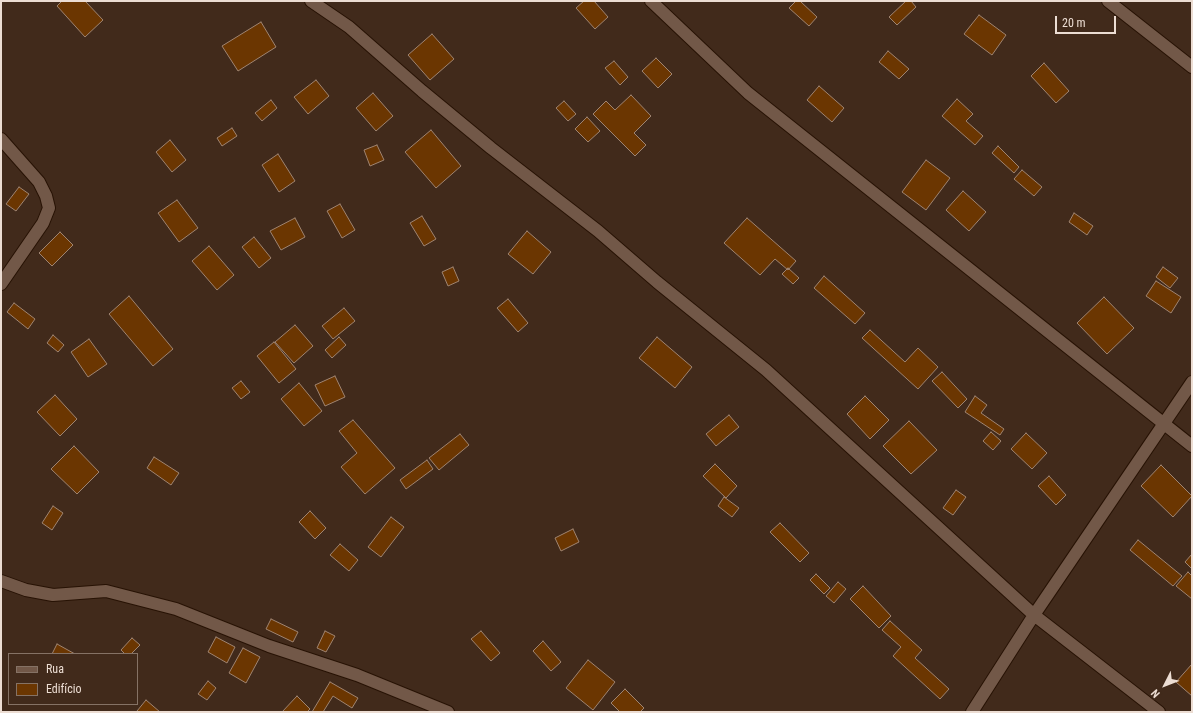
<!DOCTYPE html>
<meta charset="utf-8">
<style>
body{margin:0}
#map{position:relative;width:1193px;height:713px;overflow:hidden;background:#412a1b;font-family:"Roboto Condensed",sans-serif}
canvas{display:block}
.frame{position:absolute;inset:0;border:2px solid #ecddd3;pointer-events:none}
.legend{position:absolute;left:8px;top:653px;width:130px;height:52px;box-sizing:border-box;background:#412a1b;border:1px solid #857265;margin:0;padding:5px 7px;list-style:none;font-size:12px;color:#ecddd3}
.legend li{display:flex;align-items:center;gap:8px;height:20px}
.legend b{width:20px;border:1px solid #857265}
.north{position:absolute;left:1145px;top:665px;width:40px;height:40px;-webkit-text-stroke:3px #412a1b;paint-order:stroke;rotate:228deg;font-size:11px;font-weight:700;line-height:16px;text-align:center;color:#ecddd3}
.north::after{content:'';display:block;margin:auto;width:14px;height:18px;background:#ecddd3;clip-path:polygon(50% 0,100% 100%,50% 72%,0 100%)}
.scale{position:absolute;left:1055px;top:16px;width:61px;height:18px;box-sizing:border-box;border:2px solid #ecddd3;border-top:0;padding-left:5px;font-size:12px;line-height:14px;white-space:nowrap;color:#ecddd3;-webkit-text-stroke:3px #412a1b;paint-order:stroke}
</style>
<div id="map">
<canvas width="1193" height="713"></canvas>
<div class="frame"></div>
<ul class="legend">
<li><b style="height:5px;background:#725848"></b>Rua</li>
<li><b style="height:11px;background:#6b3601"></b>Edifício</li>
</ul>
<div class="north">N</div>
<div class="scale">20 m</div>
</div>
<script>
const g = document.querySelector('canvas').getContext('2d');
g.lineJoin = 'round';
function fillPath(path, color) { g.fillStyle = color; g.fill(path, 'evenodd'); }
const poly = rows => new Path2D(rows.map(r => 'M' + r).join(''));
function strokePath(path, color, width, dash) { g.strokeStyle = color; g.lineWidth = width; g.lineCap = dash ? 'butt' : 'round'; g.setLineDash(dash || []); g.stroke(path); }
const building = poly([
 [62,1,85,1,103,20,85,37,57,6,62,1],
 [584,1,594,1,608,17,595,29,576,8,584,1],
 [796,1,800,1,817,17,809,26,789,8,796,1],
 [906,1,911,1,916,7,897,25,889,17,906,1],
 [979,15,1006,35,992,55,964,34,979,15],
 [261,22,276,47,238,71,222,46,261,22],
 [432,34,454,59,430,80,408,55,432,34],
 [888,51,909,69,899,79,879,62,888,51],
 [656,58,672,74,658,88,642,71,656,58],
 [614,61,628,77,620,85,605,68,614,61],
 [1044,63,1069,91,1056,103,1031,76,1044,63],
 [316,80,329,96,308,114,294,97,316,80],
 [819,86,844,108,832,122,807,100,819,86],
 [373,93,393,116,376,131,356,108,373,93],
 [631,95,651,116,634,133,646,145,635,156,593,114,606,101,615,110,631,95],
 [957,99,973,114,966,121,983,136,975,145,942,116,957,99],
 [271,100,277,108,262,121,255,113,271,100],
 [564,101,576,114,568,121,556,108,564,101],
 [587,117,600,131,588,142,575,129,587,117],
 [232,128,237,136,222,146,217,138,232,128],
 [431,130,461,166,436,188,405,152,431,130],
 [170,140,186,160,172,172,156,152,170,140],
 [377,145,384,160,370,166,364,150,377,145],
 [998,146,1019,167,1014,173,992,153,998,146],
 [278,154,295,181,279,192,262,165,278,154],
 [926,160,950,178,926,210,902,192,926,160],
 [1022,170,1042,187,1034,196,1014,179,1022,170],
 [19,187,29,194,16,211,6,204,19,187],
 [963,191,986,212,969,231,946,210,963,191],
 [177,200,198,228,179,242,158,213,177,200],
 [340,204,355,230,342,238,327,211,340,204],
 [1074,213,1093,226,1087,235,1069,222,1074,213],
 [422,216,436,239,424,246,410,223,422,216],
 [295,218,305,237,281,250,270,231,295,218],
 [747,218,796,261,788,270,775,259,760,275,724,243,747,218],
 [527,231,551,252,533,274,508,254,527,231],
 [60,232,73,245,52,266,39,253,60,232],
 [254,237,271,258,259,268,242,247,254,237],
 [209,246,234,275,217,290,192,261,209,246],
 [453,267,459,281,448,286,442,272,453,267],
 [1163,267,1178,278,1170,288,1156,277,1163,267],
 [788,268,799,278,793,284,782,274,788,268],
 [824,276,865,313,855,324,814,288,824,276],
 [1156,281,1181,297,1171,313,1146,296,1156,281],
 [129,296,173,349,153,366,109,314,129,296],
 [1104,297,1134,328,1107,354,1077,323,1104,297],
 [508,299,528,323,518,332,497,308,508,299],
 [14,303,35,319,28,329,7,312,14,303],
 [344,308,355,321,333,339,322,326,344,308],
 [295,325,313,346,294,363,275,342,295,325],
 [870,330,905,362,918,348,938,367,918,389,862,338,870,330],
 [53,335,64,345,58,352,47,343,53,335],
 [339,337,346,345,332,358,325,350,339,337],
 [657,337,692,367,675,388,639,358,657,337],
 [89,339,107,364,88,377,71,352,89,339],
 [274,342,296,369,279,383,257,356,274,342],
 [942,372,967,399,958,408,932,381,942,372],
 [335,376,345,397,325,406,315,385,335,376],
 [241,381,250,392,241,399,232,388,241,381],
 [299,383,322,411,304,426,281,399,299,383],
 [55,395,77,419,60,436,37,412,55,395],
 [865,396,889,420,870,439,847,414,865,396],
 [975,396,987,405,981,413,1004,429,1000,435,965,412,975,396],
 [729,415,739,427,716,446,706,434,729,415],
 [353,420,395,468,365,494,341,467,357,453,339,431,353,420],
 [909,421,937,450,911,474,883,446,909,421],
 [991,432,1001,441,993,450,983,441,991,432],
 [1026,433,1047,453,1032,469,1011,449,1026,433],
 [460,434,469,445,439,470,429,458,460,434],
 [74,446,99,472,77,494,51,469,74,446],
 [154,457,179,473,171,485,147,468,154,457],
 [427,460,433,469,406,489,400,480,427,460],
 [715,464,737,486,726,498,703,476,715,464],
 [1161,465,1192,496,1173,517,1141,486,1161,465],
 [1049,476,1066,495,1056,505,1038,486,1049,476],
 [956,490,966,497,953,515,943,508,956,490],
 [724,497,739,508,732,517,718,506,724,497],
 [53,506,63,513,52,530,42,523,53,506],
 [310,511,326,528,315,539,299,522,310,511],
 [391,517,404,527,381,557,368,547,391,517],
 [780,523,809,553,800,562,770,532,780,523],
 [573,529,579,542,561,551,555,538,573,529],
 [1138,540,1182,576,1173,586,1130,550,1138,540],
 [340,544,358,560,349,571,330,555,340,544],
 [1192,554,1192,569,1185,562,1192,554],
 [1188,572,1192,576,1192,599,1176,586,1188,572],
 [816,574,830,588,824,594,810,580,816,574],
 [838,582,846,589,834,603,826,596,838,582],
 [863,586,891,616,879,628,850,599,863,586],
 [271,619,298,632,293,642,266,629,271,619],
 [890,621,922,650,915,658,949,689,940,699,893,656,901,647,882,630,890,621],
 [325,631,335,636,326,652,317,648,325,631],
 [481,631,500,653,491,661,471,639,481,631],
 [216,637,235,647,227,663,208,652,216,637],
 [132,638,140,645,131,654,125,654,121,650,132,638],
 [543,641,561,662,551,671,533,651,543,641],
 [57,644,75,654,52,654,57,644],
 [243,648,260,657,246,683,229,673,243,648],
 [588,660,615,682,593,710,566,688,588,660],
 [1192,664,1192,696,1176,682,1192,664],
 [208,681,216,688,207,700,198,694,208,681],
 [330,682,358,698,352,708,333,696,323,712,312,712,330,682],
 [625,689,644,708,640,712,620,712,611,703,625,689],
 [297,696,310,709,307,712,282,712,297,696],
 [146,700,160,712,138,712,137,711,146,700]
]);
fillPath(building, '#6b3601');
strokePath(building, '#9f8471', 1);
const street = poly([
 [311,1,349,27,422,91,491,148,598,231,657,282,766,370,1034,615,1159,712],
 [651,1,748,93,1192,446],
 [1108,1,1192,67],
 [1,139,39,182,46,196,49,208,43,223,1,284],
 [1,581,26,590,53,595,106,591,176,609,269,646,357,675,448,712],
 [972,712,1034,615,1192,382]
]);
strokePath(street, '#271204', 14);
strokePath(street, '#725848', 12);
</script>
